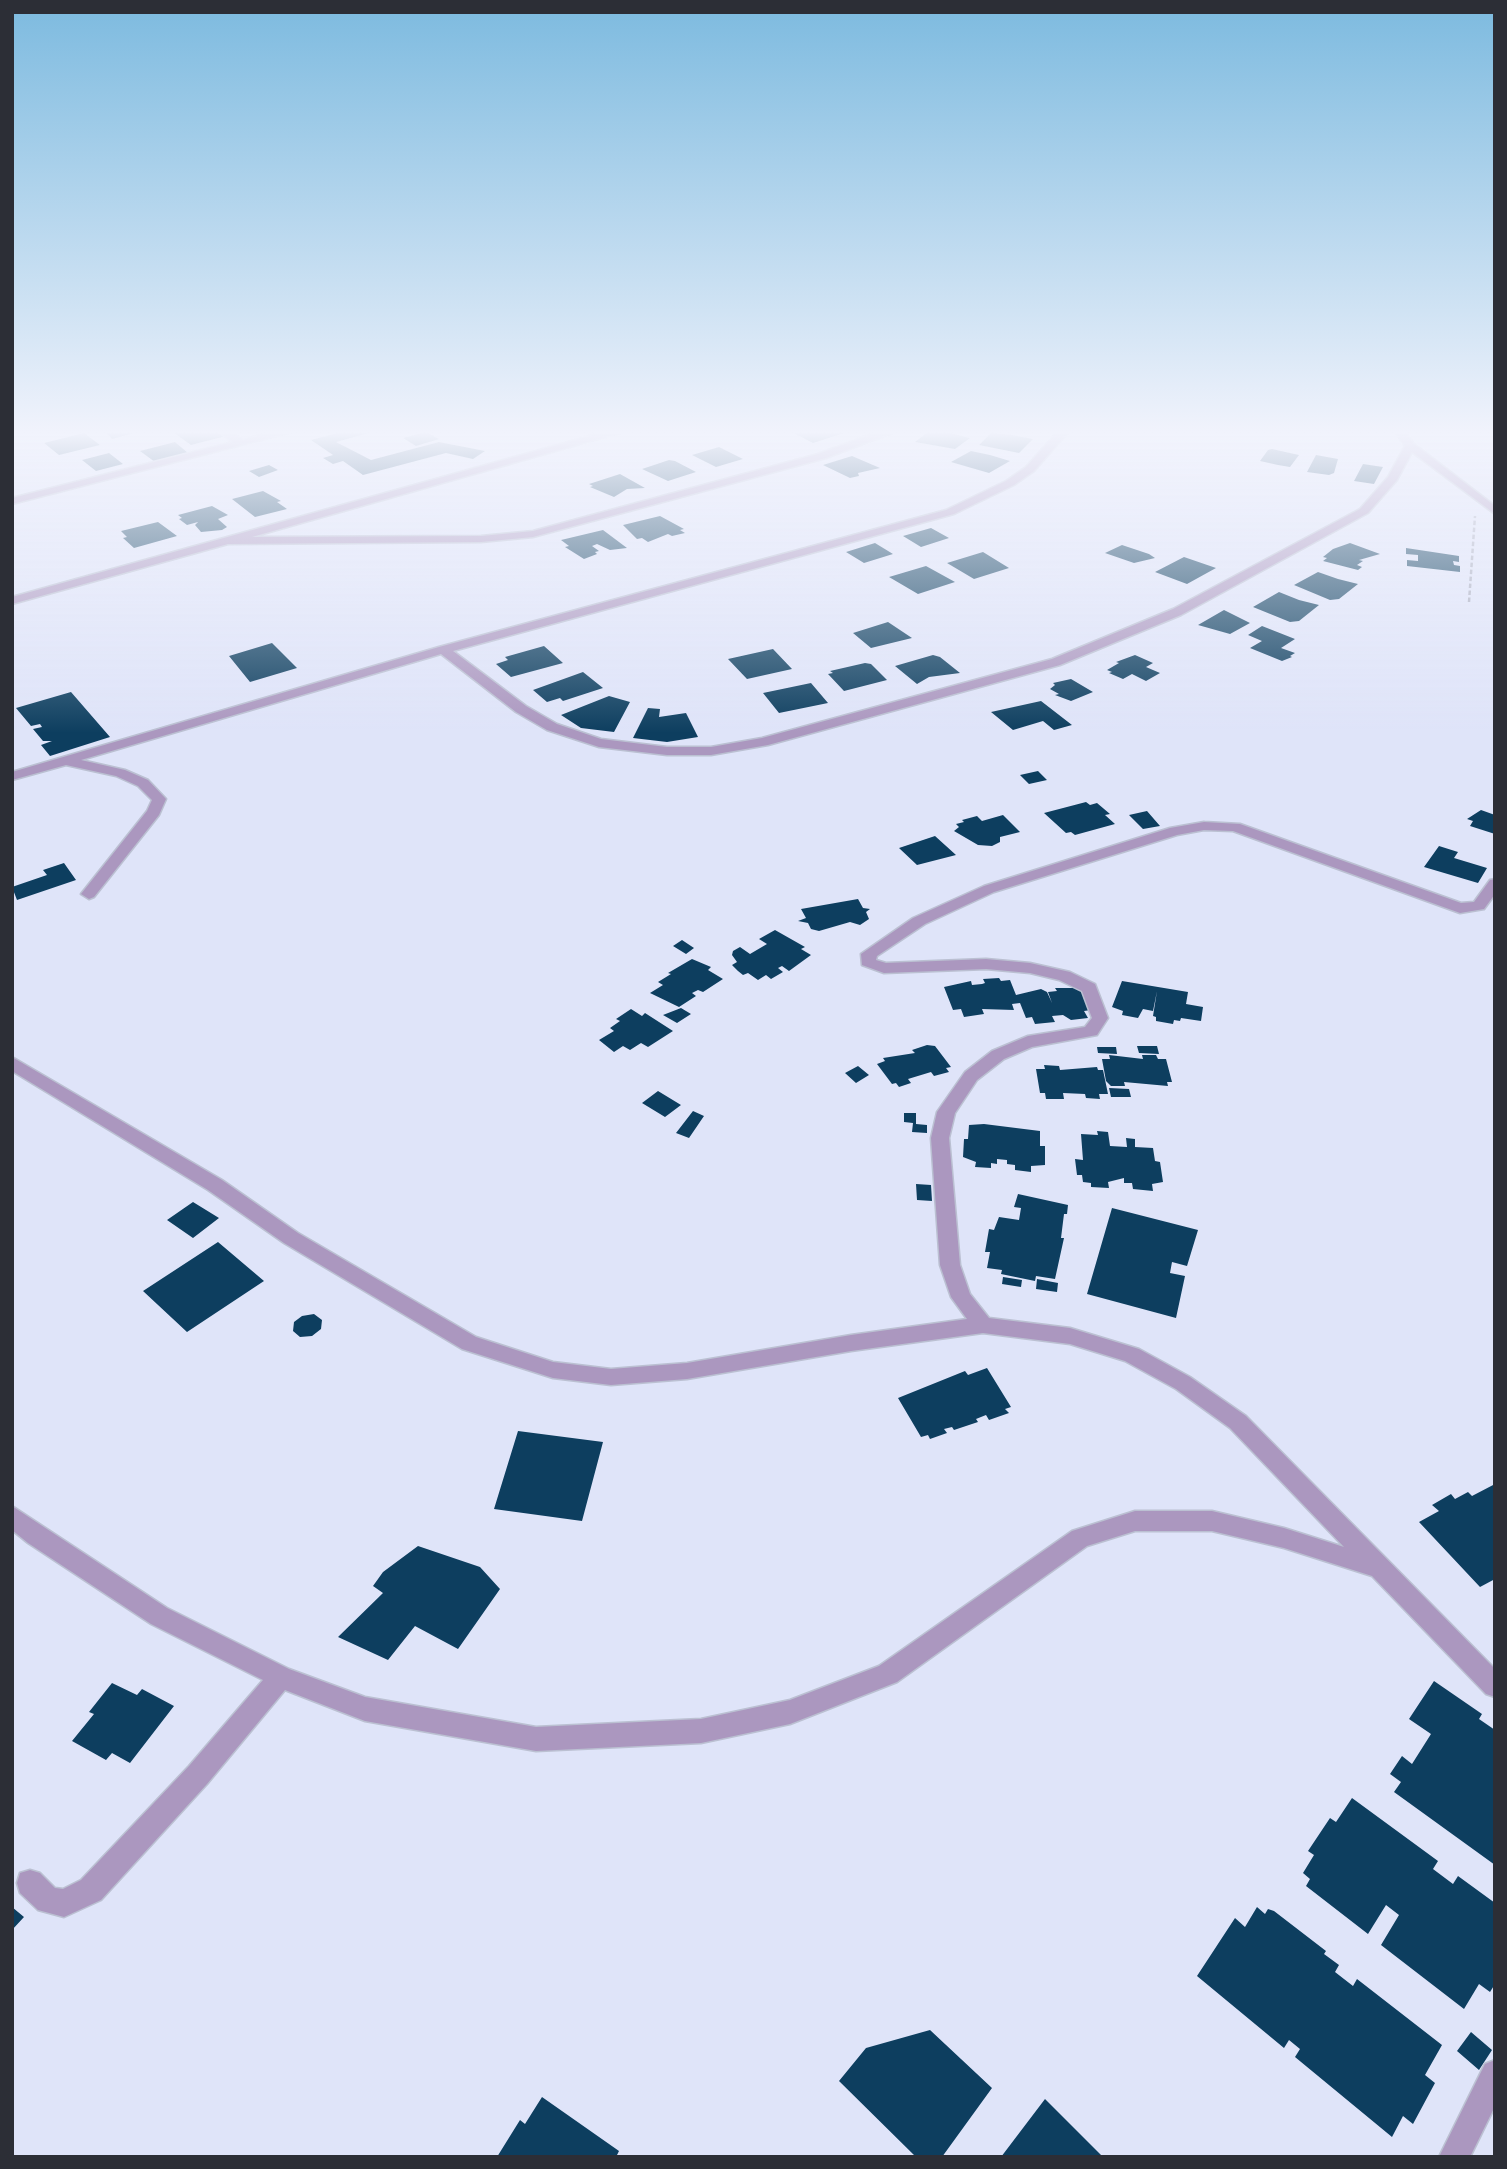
<!DOCTYPE html>
<style>
body{margin:0}
#map{position:relative;width:1507px;height:2169px;overflow:hidden;background:#dfe4f9;font-family:Overpass,sans-serif}
canvas{display:block}
.frame{position:absolute;inset:0;border:14px solid #2c2e36;pointer-events:none}
</style>
<div id="map">
<canvas width="1507" height="2169"></canvas>
<div class="frame"></div>
</div>
<script>
const g = document.querySelector('canvas').getContext('2d');
g.lineJoin = 'round';
function fillPath(path, color) { g.fillStyle = color; g.fill(path, 'evenodd'); }
const poly = rows => new Path2D(rows.map(r => 'M' + r).join(''));
function strokePath(path, color, width, dash) { g.strokeStyle = color; g.lineWidth = width; g.lineCap = dash ? 'butt' : 'round'; g.setLineDash(dash || []); g.stroke(path); }
fillPath(poly([
 [103,429,144,429,145,430,112,439],
 [185,429,216,429,226,436,191,445,173,432],
 [353,429,383,429,336,442,371,460,439,442,485,451,473,459,446,453,363,475,343,461,333,464,323,458,333,455,311,440],
 [786,429,836,429,844,433,813,443],
 [932,429,950,433,970,438,955,449,915,442],
 [426,432,439,439,416,446,403,438],
 [84,433,100,445,59,455,44,443],
 [991,433,1012,435,1033,439,1019,453,979,445],
 [175,442,188,453,155,462,140,451],
 [719,447,743,459,716,467,692,455],
 [1268,450,1272,449,1299,455,1290,467,1278,465,1260,461],
 [971,451,990,455,1010,461,989,473,951,462],
 [109,453,123,464,96,471,82,460],
 [1316,455,1338,459,1334,473,1329,475,1307,472],
 [852,456,880,468,858,473,859,476,850,478,823,465],
 [669,460,675,461,696,472,668,481,642,469],
 [1363,464,1383,467,1374,484,1354,481],
 [269,465,278,470,259,477,249,471],
 [620,474,645,488,627,489,614,497,590,487,593,486,589,484],
 [263,491,281,501,277,502,287,509,255,517,232,499],
 [212,506,228,515,218,519,227,527,222,530,201,532,195,525,198,522,187,525,179,519,182,518,178,515],
 [660,516,684,529,680,530,685,533,672,536,668,534,648,542,642,538,637,539,623,525],
 [158,522,177,536,134,548,123,538,127,537,121,531],
 [931,528,949,538,921,547,903,536],
 [603,530,627,548,610,550,597,544,592,546,599,551,595,552,597,554,584,559,565,547,569,546,561,540],
 [875,543,893,554,864,563,846,552],
 [1350,543,1380,554,1359,560,1363,561,1357,565,1362,567,1358,570,1323,561,1327,558,1323,557,1333,549],
 [1122,545,1149,554,1155,558,1134,563,1105,553],
 [1406,548,1459,556,1459,562,1453,561,1454,565,1460,566,1460,572,1407,566,1407,560,1418,561,1418,555,1406,554],
 [983,552,1009,568,974,579,947,563],
 [1184,557,1216,568,1187,584,1155,572],
 [926,566,955,582,918,594,889,577],
 [1318,572,1338,579,1358,584,1339,599,1330,600,1294,585],
 [1279,592,1299,600,1319,605,1299,621,1290,622,1253,607],
 [1224,610,1250,623,1230,634,1198,625],
 [888,622,912,638,871,648,853,633],
 [1262,626,1295,639,1281,648,1295,653,1290,656,1292,657,1282,661,1250,648,1262,641,1248,635],
 [272,643,297,668,250,682,229,656],
 [544,646,563,663,511,677,496,664,508,660,505,657],
 [773,649,792,669,747,679,728,659],
 [933,655,940,657,960,673,929,677,917,684,895,666],
 [1135,655,1153,663,1146,667,1160,673,1146,681,1132,674,1123,679,1109,673,1112,672,1107,670,1119,663,1116,662],
 [865,663,871,664,887,680,844,691,828,674,833,673,830,671],
 [583,672,603,688,563,701,560,698,547,702,533,690],
 [1071,679,1093,692,1071,701,1055,695,1059,694,1050,689,1055,685,1053,683],
 [811,683,828,703,779,713,763,693],
 [71,692,110,737,50,756,41,745,52,741,43,741,33,729,42,727,40,724,31,726,16,708],
 [609,696,630,702,614,732,581,728,561,715],
 [1041,701,1072,725,1054,730,1043,721,1013,730,991,712],
 [648,708,660,709,659,717,686,713,698,737,667,742,633,738],
 [1038,771,1047,780,1029,784,1020,775],
 [1086,802,1090,805,1097,803,1110,814,1105,815,1115,824,1075,835,1071,832,1066,833,1044,813],
 [1481,810,1495,815,1495,834,1470,826,1473,821,1467,819],
 [1147,811,1160,826,1143,829,1129,815],
 [1003,815,1020,832,1000,837,1000,842,992,846,978,845,954,831,959,827,956,824,964,822,962,820,977,816,982,821],
 [935,836,956,855,917,865,899,848],
 [1439,846,1458,852,1454,858,1487,868,1478,883,1424,867],
 [64,863,76,880,17,900,12,887,47,875,43,870],
 [858,899,863,908,870,909,866,912,869,919,860,925,850,922,819,931,811,929,808,923,798,921,806,918,801,909],
 [775,930,805,947,801,949,811,955,789,971,782,966,778,968,783,972,771,979,766,975,758,980,748,973,743,975,738,971,732,965,737,962,732,955,733,951,740,947,750,954,767,944,759,939],
 [682,940,694,948,686,954,673,946],
 [692,959,711,967,708,970,723,979,703,992,698,990,692,993,696,996,679,1007,650,993,663,985,658,982,671,974,668,973],
 [999,978,1001,981,1010,980,1016,995,1041,989,1047,992,1052,1003,1048,992,1057,991,1055,988,1080,988,1091,1010,1084,1011,1088,1018,1071,1020,1063,1015,1052,1016,1055,1022,1035,1024,1032,1017,1026,1018,1020,1003,1012,1004,1014,1010,982,1009,984,1014,964,1017,961,1009,953,1010,944,987,971,981,972,985,982,984,985,983,983,979],
 [1122,981,1188,992,1186,1004,1203,1007,1201,1021,1181,1018,1180,1021,1174,1020,1173,1024,1156,1021,1156,1017,1153,1016,1157,991,1153,1011,1143,1009,1138,1018,1122,1015,1123,1011,1112,1007],
 [681,1008,691,1014,677,1023,663,1015],
 [631,1009,642,1016,645,1013,673,1031,648,1047,641,1043,630,1050,623,1046,614,1052,599,1040,614,1031,610,1028,620,1021,616,1019],
 [927,1045,935,1046,951,1067,946,1068,949,1072,934,1076,931,1072,908,1079,911,1083,899,1087,896,1083,892,1084,877,1064,885,1061,883,1058,915,1053,912,1050],
 [1137,1046,1157,1046,1159,1054,1139,1053],
 [1097,1047,1116,1047,1117,1054,1098,1053],
 [1109,1055,1143,1059,1142,1055,1156,1055,1158,1059,1166,1059,1172,1082,1167,1082,1168,1086,1124,1082,1125,1086,1111,1086,1106,1081,1102,1059,1110,1059],
 [1044,1065,1059,1066,1060,1070,1097,1067,1098,1070,1103,1070,1108,1094,1099,1094,1100,1099,1086,1098,1085,1094,1063,1093,1064,1099,1046,1099,1045,1093,1040,1093,1036,1069,1045,1069],
 [858,1066,869,1075,856,1083,845,1073],
 [1109,1088,1129,1089,1131,1097,1111,1097],
 [658,1091,681,1105,665,1117,642,1103],
 [693,1111,704,1116,689,1138,676,1133],
 [904,1113,916,1113,916,1124,927,1125,927,1133,912,1132,913,1123,904,1122],
 [984,1124,1040,1131,1040,1146,1045,1146,1045,1165,1031,1166,1031,1172,1015,1170,1015,1165,1007,1164,1007,1160,997,1159,997,1164,991,1163,991,1168,975,1167,976,1162,963,1157,964,1139,968,1139,969,1125],
 [1097,1131,1108,1132,1110,1146,1127,1147,1126,1138,1135,1139,1135,1147,1153,1148,1155,1161,1160,1162,1163,1182,1152,1184,1153,1191,1133,1189,1132,1183,1124,1183,1124,1178,1108,1182,1109,1188,1091,1187,1091,1183,1083,1182,1082,1175,1077,1175,1075,1159,1083,1160,1081,1134,1098,1135],
 [916,1184,931,1185,932,1201,917,1200],
 [1018,1194,1068,1205,1067,1214,1064,1214,1061,1238,1064,1238,1055,1279,1036,1276,1035,1281,1001,1274,1002,1270,987,1268,990,1252,985,1252,989,1229,994,1230,999,1217,1019,1220,1021,1208,1014,1207],
 [193,1202,219,1218,193,1238,167,1220],
 [1112,1208,1198,1230,1187,1266,1172,1262,1170,1273,1185,1276,1176,1318,1087,1294],
 [218,1242,264,1281,187,1332,143,1291],
 [1003,1277,1022,1280,1021,1287,1002,1284],
 [1037,1279,1058,1283,1057,1292,1036,1289],
 [314,1314,322,1320,321,1329,312,1336,300,1337,293,1331,294,1322,302,1316],
 [987,1368,1011,1407,1005,1409,1009,1413,989,1420,986,1415,976,1419,978,1422,954,1430,952,1427,944,1429,947,1433,930,1439,928,1435,921,1437,898,1398,965,1371,968,1375],
 [518,1431,603,1442,582,1521,494,1509],
 [1495,1484,1495,1579,1480,1587,1419,1522,1439,1511,1432,1505,1451,1494,1455,1499,1468,1492,1472,1496],
 [418,1546,480,1567,500,1589,458,1649,415,1626,388,1660,338,1637,383,1593,373,1586,383,1572],
 [1434,1681,1482,1714,1479,1719,1495,1730,1495,1865,1394,1792,1401,1782,1390,1774,1402,1756,1412,1764,1431,1734,1409,1719],
 [112,1683,137,1695,142,1689,174,1706,130,1763,112,1753,106,1760,72,1741,94,1714,89,1712],
 [1352,1798,1438,1861,1433,1869,1453,1884,1458,1876,1495,1903,1495,1984,1490,1992,1479,1984,1464,2009,1381,1945,1399,1915,1386,1905,1368,1934,1306,1886,1310,1879,1303,1873,1314,1855,1308,1851,1330,1818,1336,1822],
 [12,1907,24,1917,12,1930],
 [1257,1907,1265,1914,1268,1909,1274,1911,1326,1951,1324,1954,1339,1965,1335,1972,1353,1986,1357,1979,1442,2045,1425,2075,1435,2083,1413,2124,1403,2116,1392,2137,1295,2057,1300,2049,1289,2040,1284,2048,1197,1976,1235,1918,1245,1927],
 [930,2030,992,2088,942,2157,916,2157,839,2081,866,2048],
 [1471,2032,1492,2050,1479,2070,1457,2051],
 [542,2097,619,2151,616,2157,497,2157,520,2120,525,2124],
 [1045,2099,1103,2157,1001,2157]
]), '#0d3e5f');
const minor = poly([
 [215,429,227,429,243,440,284,429,303,429,12,504,12,498,233,442,215,429],
 [615,429,633,429,252,537,481,536,533,531,818,454,886,429,902,429,826,458,533,537,481,542,228,544,12,604,12,597,615,429],
 [1060,429,1071,429,1034,471,1014,485,954,514,453,651,526,706,557,724,601,739,667,747,711,747,762,738,1052,659,1173,609,1360,509,1388,477,1405,446,1393,429,1403,429,1414,444,1495,506,1495,514,1412,452,1397,480,1368,513,1181,615,1060,665,768,745,711,755,667,755,599,747,547,730,516,712,441,654,81,760,125,770,148,780,166,799,159,815,94,897,89,899,81,894,147,811,152,800,138,786,116,776,66,765,12,780,12,772,439,647,946,510,1006,481,1026,467,1060,429],
 [1204,822,1240,824,1461,903,1474,902,1490,880,1495,879,1495,894,1484,909,1460,913,1233,831,1204,830,1177,835,994,892,925,924,877,956,876,960,886,963,986,959,1030,963,1070,972,1095,984,1108,1018,1097,1035,1032,1047,1004,1059,977,1080,955,1113,949,1138,960,1265,970,1294,989,1318,1070,1328,1139,1349,1190,1377,1246,1416,1495,1669,1495,1697,1486,1694,1372,1576,1284,1548,1212,1531,1135,1531,1087,1546,897,1682,790,1724,701,1743,536,1751,365,1721,285,1690,207,1784,101,1900,64,1917,38,1910,20,1893,17,1883,20,1873,30,1870,40,1873,55,1888,63,1889,81,1880,189,1766,263,1680,151,1624,28,1543,12,1530,12,1506,167,1608,289,1669,365,1697,536,1727,701,1719,790,1700,879,1666,1072,1531,1135,1511,1212,1511,1284,1528,1344,1547,1230,1428,1176,1389,1125,1361,1070,1344,983,1333,851,1351,687,1379,611,1385,553,1378,462,1349,284,1243,208,1190,12,1071,12,1057,222,1180,298,1233,476,1337,553,1362,611,1369,687,1363,851,1335,967,1319,951,1297,940,1265,931,1138,937,1112,965,1072,992,1051,1028,1036,1085,1027,1092,1018,1082,991,1059,980,1030,973,986,969,884,973,862,965,861,954,913,918,984,886,1170,828,1204,822],
 [1495,2060,1495,2106,1470,2157,1439,2157,1485,2064,1495,2060]
]);
strokePath(minor, '#bbc0d2', 3);
strokePath(poly([
 [1469,602,1475,516]
]), '#a7abbc', 2.5, [4.5, 2.5]);
fillPath(minor, '#ab97bf');
const sky = g.createLinearGradient(0, 0, 0, 733);
sky.addColorStop(0, '#7cbadf');
sky.addColorStop(0.59, '#f1f3fc');
sky.addColorStop(1, '#f1f3fc00');
g.fillStyle = sky;
g.fillRect(0, 0, 1507, 733);
</script>
